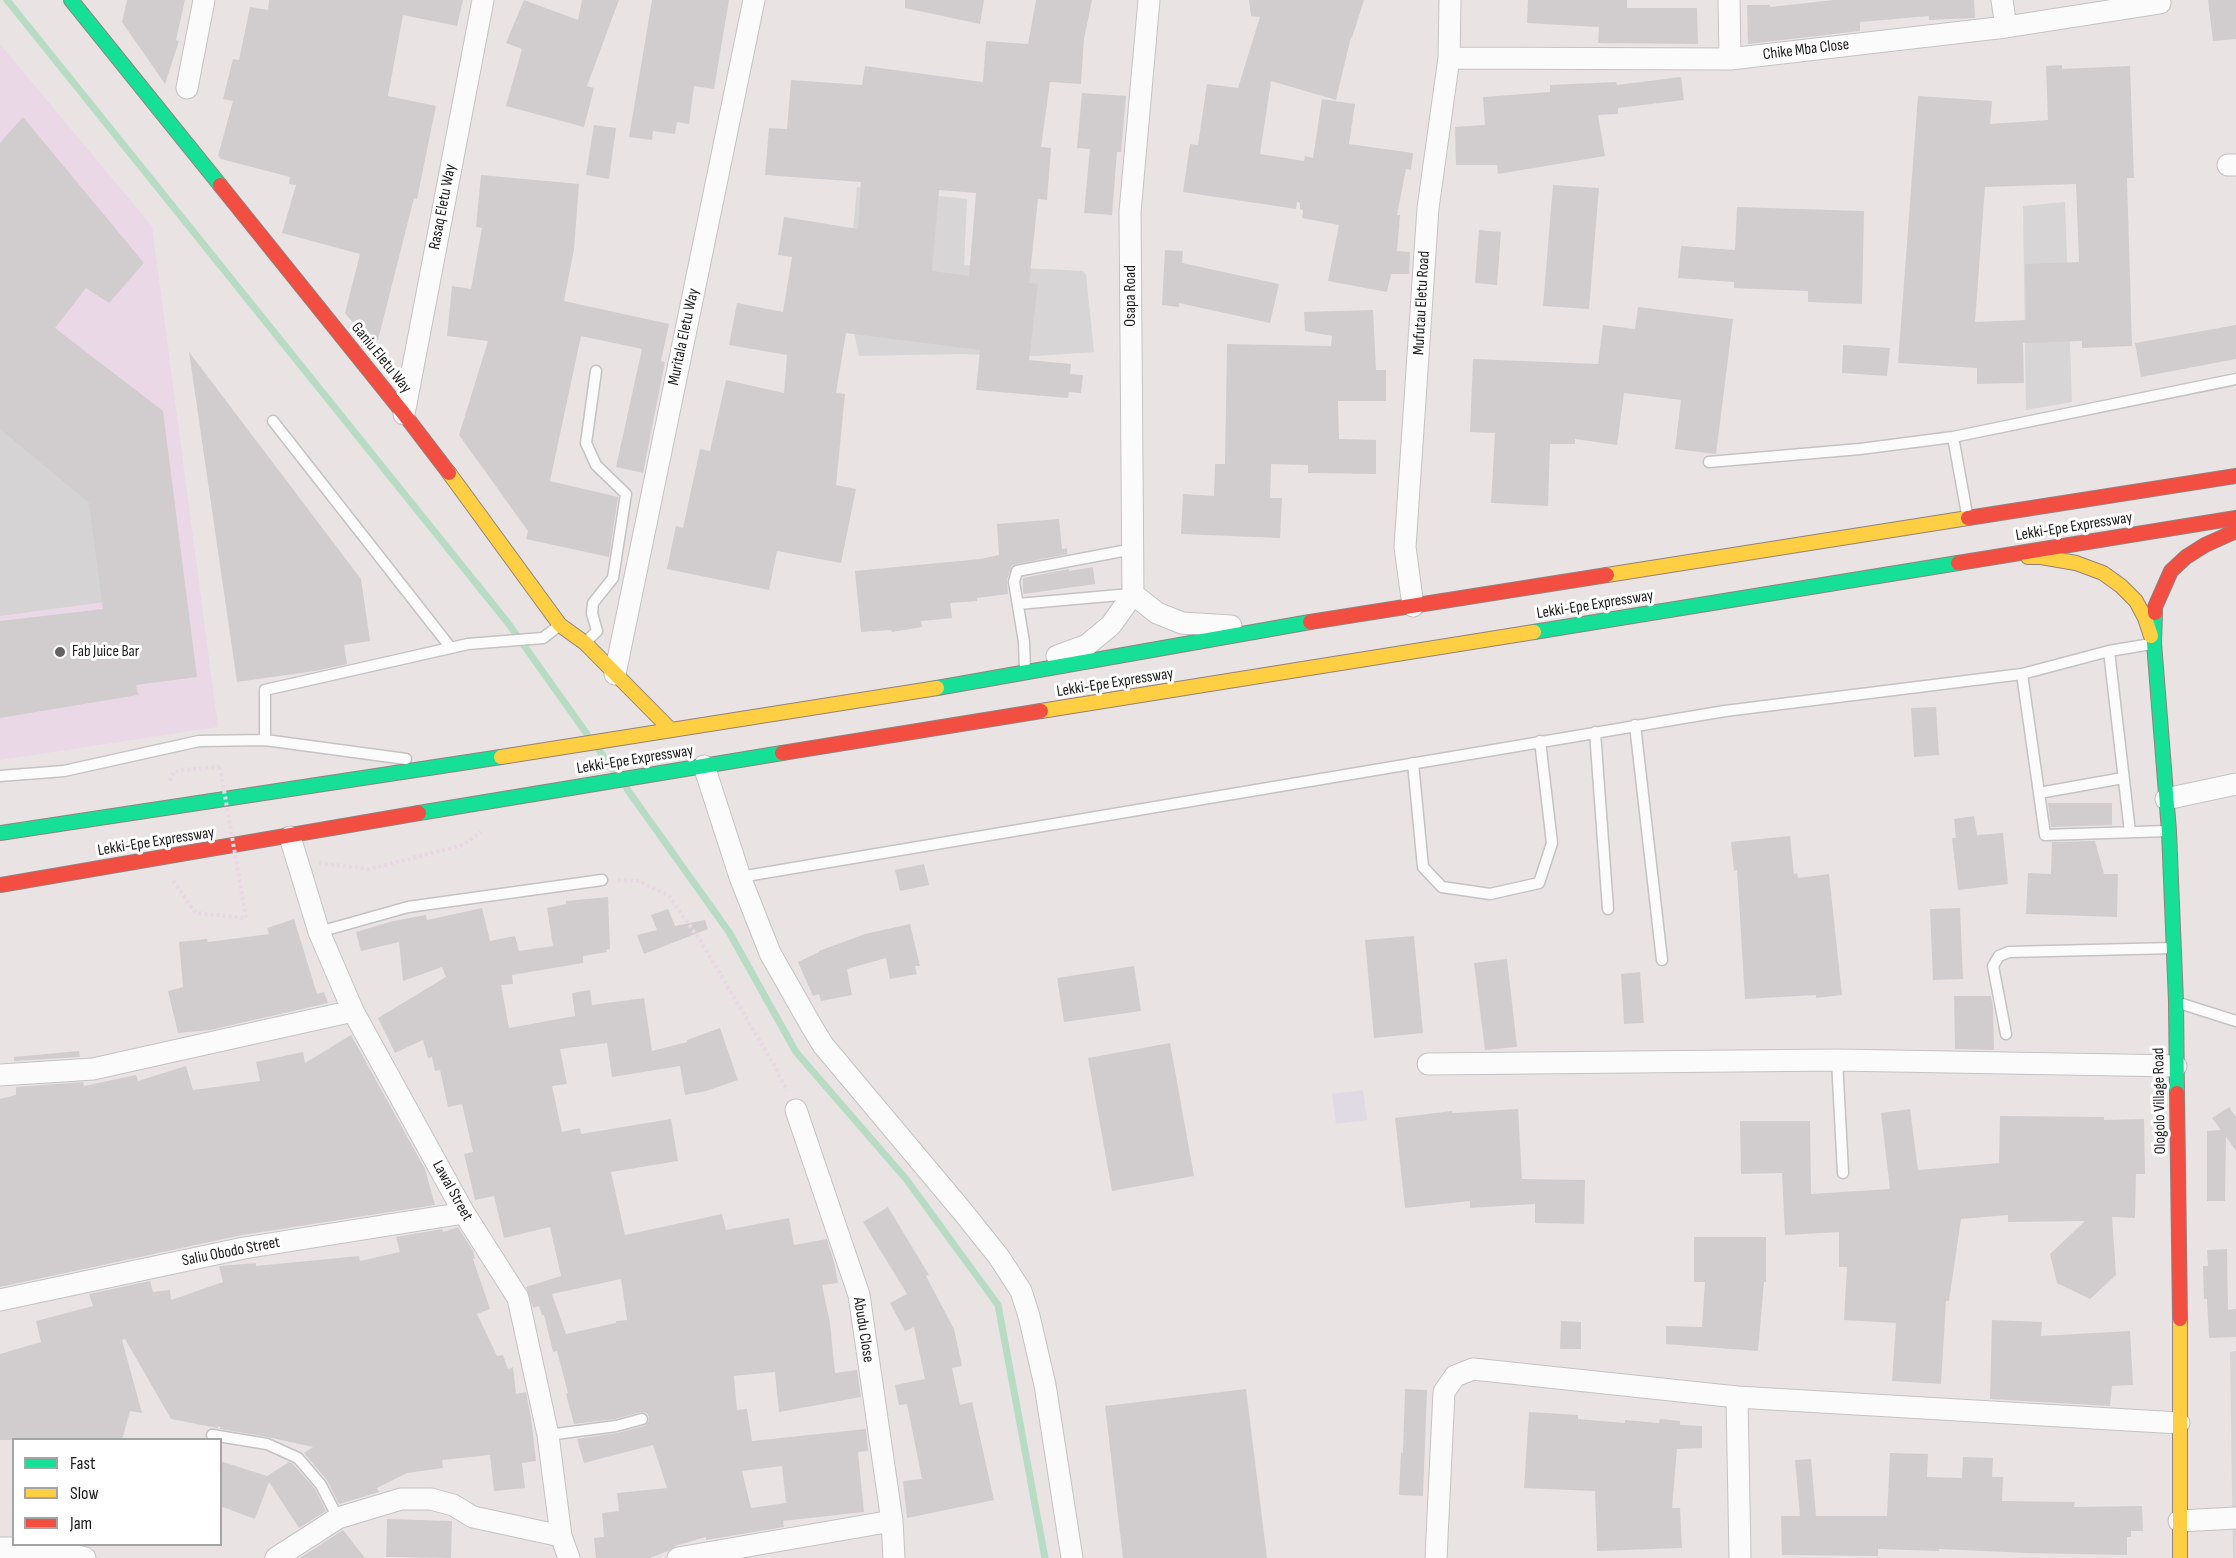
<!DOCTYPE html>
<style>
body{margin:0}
#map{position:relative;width:2236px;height:1558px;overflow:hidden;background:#e9e3e4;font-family:"Sofia Sans Condensed",sans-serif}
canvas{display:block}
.legend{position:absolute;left:12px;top:1438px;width:210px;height:108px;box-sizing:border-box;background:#fff;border:2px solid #a4a4a4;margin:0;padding:8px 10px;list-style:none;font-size:18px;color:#1b1b1b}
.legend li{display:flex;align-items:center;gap:12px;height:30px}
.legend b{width:30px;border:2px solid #a4a4a4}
</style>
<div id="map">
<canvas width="2236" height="1558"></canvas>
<ul class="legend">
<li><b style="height:8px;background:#16e098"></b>Fast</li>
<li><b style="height:8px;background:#ffcf43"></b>Slow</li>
<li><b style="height:8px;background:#f24e42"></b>Jam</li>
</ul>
</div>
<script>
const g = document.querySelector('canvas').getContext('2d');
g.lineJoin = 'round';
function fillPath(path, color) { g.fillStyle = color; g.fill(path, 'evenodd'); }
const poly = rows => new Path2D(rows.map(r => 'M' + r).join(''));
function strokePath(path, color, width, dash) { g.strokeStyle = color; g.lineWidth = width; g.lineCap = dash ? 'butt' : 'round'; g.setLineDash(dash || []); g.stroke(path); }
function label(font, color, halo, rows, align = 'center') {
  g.font = font + ' "Sofia Sans Condensed",sans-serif'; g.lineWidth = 6; g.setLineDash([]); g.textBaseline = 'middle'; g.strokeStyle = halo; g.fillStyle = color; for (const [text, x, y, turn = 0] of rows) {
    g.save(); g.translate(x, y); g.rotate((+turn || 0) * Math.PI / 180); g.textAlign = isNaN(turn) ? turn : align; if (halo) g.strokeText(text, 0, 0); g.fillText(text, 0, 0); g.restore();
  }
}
fillPath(poly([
 [2236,1351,2236,1558,2233,1558,2230,1352]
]), '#d8d4d6');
fillPath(poly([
 [0,44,152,226,218,727,0,760]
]), '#ebd8e6');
fillPath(poly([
 [1363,1090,1367,1120,1336,1124,1332,1094]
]), '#e0dae5');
fillPath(poly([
 [857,187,967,199,964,265,1083,271,1086,275,1094,352,1036,356,960,354,859,356,847,298],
 [2065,202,2072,402,2026,410,2023,206]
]), '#d7d5d5');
fillPath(poly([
 [0,419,89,493,105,602,0,616]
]), '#d5d3d3');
strokePath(poly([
 [7,0,508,623,587,734],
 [599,750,613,770],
 [627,789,729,932,796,1052,906,1179,998,1305,1045,1558]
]), '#b7dcc3', 7);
fillPath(poly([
 [127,0,185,0,176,40,179,41,165,84,122,22],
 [269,0,463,0,457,26,403,15,388,96,436,106,417,199,414,198,378,340,364,336,345,313,360,254,282,233,296,185,289,184,290,177,221,159,218,156,233,101,223,99,233,59,239,60,250,7,268,10],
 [524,0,578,20,582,0,619,0,587,86,594,88,584,127,506,106,522,49,506,43],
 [652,0,729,0,714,89,694,86,689,124,677,122,675,134,653,131,652,140,629,137],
 [905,0,984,0,980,24,905,8],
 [1036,0,1092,0,1084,39,1081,84,1050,82,1041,147,1051,148,1047,200,1038,199,1029,283,1038,284,1029,360,1071,364,1070,374,1083,375,1081,393,1069,392,1068,398,976,390,980,350,846,333,836,393,845,394,836,485,856,489,841,563,777,551,769,590,667,569,676,526,683,528,700,449,710,451,726,380,784,393,787,355,729,345,737,303,783,312,792,257,778,255,784,217,858,229,861,182,765,175,769,128,787,129,791,80,862,85,865,66,983,82,986,41,1028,44],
 [939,190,976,193,969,276,932,271],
 [1249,0,1364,0,1352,38,1351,37,1336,100,1271,81,1260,154,1304,161,1305,156,1313,158,1322,99,1355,104,1349,144,1413,153,1411,170,1406,169,1397,215,1400,215,1397,251,1410,252,1409,274,1391,274,1387,292,1328,281,1339,225,1302,218,1303,210,1300,209,1300,203,1297,202,1296,209,1183,192,1190,144,1198,145,1207,84,1238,88,1260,17,1251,16],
 [1528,0,1627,0,1627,8,1697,8,1698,44,1598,43,1599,27,1527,23],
 [1833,0,1974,0,1975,18,1929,20,1929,16,1860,22,1860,31,1748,44,1747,5,1770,5,1770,7],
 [2208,0,2236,0,2236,39,2213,41],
 [2062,65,2062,69,2130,66,2134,178,2127,178,2132,346,2082,348,2082,341,2023,343,2024,383,1977,384,1977,368,1898,363,1918,96,1992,101,1990,124,2048,120,2046,66],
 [2076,184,2079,262,2025,264,2026,320,1975,322,1985,187],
 [1681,77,1684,100,1618,108,1618,114,1598,115,1605,156,1498,174,1497,165,1456,165,1455,127,1485,125,1483,97,1550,92,1550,85,1616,82,1617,85],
 [1082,93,1126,96,1121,152,1117,152,1112,215,1084,213,1090,149,1077,148],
 [23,117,144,263,109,303,86,288,55,328,163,411,197,677,136,685,138,695,0,718,0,621,103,609,89,503,0,429,0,143],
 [594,125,616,128,609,179,586,175],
 [481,175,579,184,574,249,564,301,669,324,661,361,665,362,643,473,616,467,642,349,581,336,550,481,618,497,609,557,526,539,528,531,459,435,488,341,447,336,452,286,471,289,482,228,476,227],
 [1553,185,1599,188,1589,309,1543,306],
 [1737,207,1864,211,1862,304,1808,302,1808,291,1734,288,1734,282,1678,278,1681,246,1735,250],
 [1479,230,1501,232,1497,285,1475,283],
 [1165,250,1183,251,1182,263,1279,284,1270,323,1179,303,1179,307,1162,305],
 [1638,307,1733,319,1716,454,1675,449,1681,400,1624,393,1617,445,1575,439,1575,444,1550,444,1548,506,1491,503,1495,433,1470,432,1473,359,1598,364,1603,325,1635,329],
 [1373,310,1376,370,1386,370,1386,401,1338,401,1339,439,1376,440,1376,474,1308,473,1308,465,1271,464,1270,498,1282,498,1280,538,1181,534,1183,494,1214,496,1215,464,1225,464,1227,344,1331,346,1332,336,1305,331,1304,312],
 [2236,325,2236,359,2141,377,2135,343],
 [1843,345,1890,348,1887,376,1842,373],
 [189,352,361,579,370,641,344,645,347,664,315,671,237,682],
 [1059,519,1062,549,1067,548,1067,554,1012,565,1007,580,1008,594,977,598,977,601,950,603,952,618,921,621,922,627,892,632,891,630,861,632,855,571,980,559,999,555,997,524],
 [1093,567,1095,584,1024,594,1023,592,1023,578,1069,569,1069,571],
 [1936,707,1939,755,1914,757,1911,708],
 [2048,803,2112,803,2112,825,2051,827],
 [1974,816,1977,835,2003,833,2008,884,1958,890,1952,838,1956,838,1954,819],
 [1790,836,1794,874,1797,873,1798,878,1829,874,1842,995,1816,998,1816,995,1745,999,1737,870,1734,871,1731,842],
 [2095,841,2104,874,2118,874,2117,917,2026,914,2028,873,2051,874,2052,842],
 [924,864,929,885,900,891,895,870],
 [608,897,610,949,606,950,607,952,583,956,583,963,512,975,513,984,501,985,509,1028,575,1016,572,993,590,990,592,1005,644,998,652,1051,687,1042,687,1040,720,1028,738,1080,706,1091,685,1095,680,1066,612,1077,607,1043,560,1049,567,1084,552,1086,562,1132,580,1128,581,1134,671,1119,678,1161,611,1172,625,1235,722,1214,726,1230,789,1218,794,1245,827,1239,834,1262,838,1283,822,1285,830,1323,835,1373,857,1370,861,1397,779,1412,775,1372,734,1376,737,1410,747,1409,752,1441,866,1429,868,1451,858,1452,864,1512,783,1521,784,1527,706,1540,706,1537,675,1546,668,1551,650,1558,596,1558,594,1538,604,1537,602,1513,619,1511,617,1493,667,1488,653,1445,584,1463,577,1439,617,1433,644,1426,649,1421,649,1417,647,1413,641,1412,615,1419,574,1424,566,1394,568,1393,557,1351,553,1352,544,1315,542,1315,539,1306,533,1308,526,1287,561,1276,550,1227,504,1238,494,1196,475,1200,464,1154,473,1152,462,1104,448,1107,440,1070,435,1071,432,1057,428,1058,423,1040,395,1053,378,1018,446,977,442,967,403,981,399,942,361,951,356,932,393,921,426,915,427,920,482,908,490,941,515,936,519,951,553,946,547,908,566,904,566,901],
 [621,1279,627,1320,616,1321,616,1323,566,1334,552,1294],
 [782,1466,786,1503,751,1508,742,1471],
 [1960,908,1963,979,1933,980,1930,909],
 [668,909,675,926,705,920,708,929,644,954,637,935,657,930,651,915],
 [294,919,317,994,324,992,328,1003,210,1030,178,1033,168,991,183,987,179,942,207,939,208,942,269,934,267,928],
 [910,924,920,966,915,966,917,974,890,979,886,958,847,969,852,995,821,1001,819,994,813,996,798,962,819,952,819,951,865,934],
 [1414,936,1423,1033,1374,1038,1365,940],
 [1507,959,1517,1047,1485,1050,1474,963],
 [1134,966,1141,1011,1064,1022,1057,978],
 [1640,972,1644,1023,1624,1024,1621,974],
 [1954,996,1991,996,1993,1008,1994,1050,1955,1049],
 [351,1035,425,1169,435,1205,242,1235,0,1287,0,1099,16,1095,16,1087,83,1082,84,1086,136,1075,138,1081,186,1066,193,1090,260,1081,256,1062,303,1052,305,1063],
 [1170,1043,1194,1176,1112,1191,1088,1058],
 [79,1051,80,1057,14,1061,14,1057],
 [2229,1107,2236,1117,2236,1151,2226,1137,2225,1201,2207,1201,2207,1131,2221,1130,2212,1118],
 [1518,1109,1522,1179,1585,1180,1584,1224,1535,1223,1535,1204,1470,1208,1470,1201,1405,1208,1395,1118,1452,1111,1452,1113],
 [1910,1109,1918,1170,1999,1163,2000,1116,2104,1117,2104,1120,2144,1119,2145,1174,2136,1174,2135,1218,2112,1217,2116,1275,2090,1299,2057,1283,2050,1254,2085,1221,2008,1222,2008,1215,1961,1219,1949,1301,1946,1301,1941,1384,1892,1381,1896,1323,1844,1320,1847,1267,1839,1267,1839,1232,1785,1235,1782,1173,1741,1174,1740,1121,1810,1121,1811,1194,1890,1189,1881,1113],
 [888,1207,929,1275,926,1276,954,1329,962,1366,952,1368,960,1405,972,1402,994,1500,907,1518,903,1481,922,1479,907,1404,899,1405,895,1385,925,1379,914,1327,905,1331,890,1303,907,1294,863,1222],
 [458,1227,473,1251,475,1259,473,1259,490,1309,477,1314,497,1356,503,1355,508,1369,513,1367,516,1394,526,1392,531,1418,536,1461,522,1463,525,1488,494,1491,490,1455,442,1460,443,1468,407,1473,377,1488,379,1492,339,1504,327,1480,304,1453,313,1447,268,1437,220,1429,220,1426,217,1428,171,1419,125,1339,122,1340,142,1413,130,1411,122,1440,0,1440,0,1354,41,1342,36,1321,93,1306,89,1294,150,1281,153,1292,170,1290,171,1300,223,1282,219,1266,256,1263,256,1266,359,1256,360,1261,400,1252,396,1237,442,1229,443,1232],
 [1694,1237,1766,1237,1766,1282,1764,1282,1758,1351,1666,1344,1666,1326,1702,1327,1705,1282,1694,1282],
 [2227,1249,2228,1310,2236,1309,2236,1337,2209,1338,2207,1299,2204,1299,2203,1266,2208,1266,2207,1250],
 [1992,1320,2042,1322,2041,1336,2130,1331,2133,1385,2112,1386,2110,1406,1990,1399],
 [1561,1321,1581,1322,1581,1349,1560,1349],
 [1246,1389,1267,1558,1123,1558,1105,1406],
 [1405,1389,1427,1390,1423,1496,1399,1495,1401,1452,1403,1453],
 [1529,1412,1578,1415,1578,1419,1625,1423,1625,1420,1659,1423,1660,1419,1680,1421,1680,1425,1702,1426,1702,1448,1677,1449,1672,1508,1680,1508,1682,1548,1597,1551,1595,1491,1524,1488],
 [1890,1453,1928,1454,1927,1477,1962,1478,1963,1457,1993,1458,1992,1477,2003,1477,2002,1501,2075,1502,2074,1507,2142,1506,2143,1531,2131,1531,2131,1537,2127,1537,2127,1555,2027,1553,1939,1549,1939,1551,1878,1549,1878,1556,1782,1555,1781,1516,1800,1516,1795,1460,1811,1459,1816,1516,1887,1516],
 [220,1461,267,1476,289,1462,293,1464,315,1489,326,1511,299,1528,269,1482,255,1519,220,1506],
 [387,1519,452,1521,451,1558,386,1557],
 [343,1530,365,1558,300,1558]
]), '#d1cdce');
const lane = poly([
 [273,421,451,648],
 [1953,437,1967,514],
 [1709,462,1860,449,1953,437,2236,379],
 [1018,604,1131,594],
 [587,641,597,631,592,613,593,603,613,578,626,494,596,465,586,443,596,371],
 [2109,651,2130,832],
 [1025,671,1024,642,1014,582,1017,571,1133,549],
 [2022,674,2045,835,2167,831],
 [1635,725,1662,960],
 [1595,732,1608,909],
 [265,740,265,690,468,644,543,638,560,625],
 [1413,763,1423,867,1442,887,1490,894,1539,883,1552,843,1540,741],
 [0,776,64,771,199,741,265,740,406,759],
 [2039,793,2123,778],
 [740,877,1725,711,2022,674,2109,651,2151,644],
 [319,932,408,907,602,880],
 [2179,1003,2236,1021],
 [2006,1034,1993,966,1999,956,2009,952,2173,948],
 [1837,1060,1843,1173],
 [212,1435,267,1444,298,1458,321,1485,338,1518],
 [548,1435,616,1426,642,1419]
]);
const street = poly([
 [1729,0,1730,59],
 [2002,0,2006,27],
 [1449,58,1730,59,2006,27,2160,3],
 [187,88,204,0],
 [2228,165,2236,165],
 [404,414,483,0],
 [1133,594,1130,212,1149,0],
 [1133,594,1157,613,1182,623,1231,626],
 [1413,606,1405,547,1428,208,1449,58,1450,0],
 [1057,656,1087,645,1111,625,1133,594],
 [615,674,754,0],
 [704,766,740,877,770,953,812,1027,823,1045,963,1212,999,1257,1021,1291,1029,1316,1045,1385,1072,1558],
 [2166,799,2236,784],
 [290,837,319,932,353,1011,464,1213,518,1298,548,1435,561,1536,569,1558],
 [1428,1064,1837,1060,2176,1066],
 [0,1075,93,1069,353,1011],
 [796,1110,859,1295,892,1521,894,1558],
 [0,1300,244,1248,464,1213],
 [1737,1397,1740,1558],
 [2179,1521,2236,1518],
 [0,1548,47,1548,85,1558],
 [276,1558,338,1518,401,1499,431,1499,453,1505,473,1517,561,1536],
 [678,1558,892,1521],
 [1436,1558,1444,1392,1455,1376,1473,1369,1737,1397,2179,1423]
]);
const fast = poly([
 [71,0,220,185],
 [2155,613,2154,643,2169,831,2176,1002,2177,1093],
 [1534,632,1958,563],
 [937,688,1310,622],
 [419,813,782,753],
 [0,833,501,757]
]);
const slow = poly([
 [449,473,560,625,585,643,671,730],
 [2028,557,2041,557,2076,563,2103,573,2121,586,2136,601,2145,618,2151,636],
 [1607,575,1968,518],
 [1041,711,1534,632],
 [501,757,937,688],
 [2180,1319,2180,1558]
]);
const jam = poly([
 [220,185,404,414,449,473],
 [1968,518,2236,476],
 [1958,563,2236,518],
 [2155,613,2155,607,2171,571,2186,557,2205,545,2236,531],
 [1310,622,1607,575],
 [782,753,1041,711],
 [0,885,419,813],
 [2177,1093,2180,1319]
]);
strokePath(lane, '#c5c2c3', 13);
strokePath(street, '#c5c2c3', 23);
strokePath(fast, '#92817d', 16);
strokePath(slow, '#92817d', 16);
strokePath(jam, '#92817d', 16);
strokePath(poly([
 [170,781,174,771,220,767],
 [319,863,369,869,463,845,481,832],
 [618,880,639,881,669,896,700,940,774,1065,787,1091],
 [173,881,196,913,246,918]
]), '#e9d7e4', 4, [3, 3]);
strokePath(lane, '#fcfbfb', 10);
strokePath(street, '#fcfbfb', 21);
strokePath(fast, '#16e098', 14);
strokePath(slow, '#ffcf43', 14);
strokePath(jam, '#f24e42', 14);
strokePath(poly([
 [220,767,246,918]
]), '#e9d7e4', 4, [3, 3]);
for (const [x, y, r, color] of [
 [60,652,6,"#636161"]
]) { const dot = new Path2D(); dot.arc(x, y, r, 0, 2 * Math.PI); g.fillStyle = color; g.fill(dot); strokePath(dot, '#fff', 2); }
label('16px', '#1b1b1b', '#fff', [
 ["Chike Mba Close",1806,50,-7],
 ["Rasaq Eletu Way",443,207,-79],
 ["Osapa Road",1131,296,-90],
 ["Mufutau Eletu Road",1422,303,-87],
 ["Muritala Eletu Way",684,337,-78],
 ["Ganiu Eletu Way",381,358,51],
 ["Lekki-Epe Expressway",2074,527,-9],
 ["Lekki-Epe Expressway",1595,605,-9],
 ["Lekki-Epe Expressway",1115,683,-9],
 ["Lekki-Epe Expressway",635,760,-9],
 ["Lekki-Epe Expressway",156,842,-9],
 ["Ologolo Village Road",2160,1101,-91],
 ["Lawal Street",452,1191,61],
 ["Saliu Obodo Street",231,1252,-11],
 ["Abudu Close",863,1330,81]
]);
label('16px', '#1b1b1b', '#fff', [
 ["Fab Juice Bar",72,652]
], 'left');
</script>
